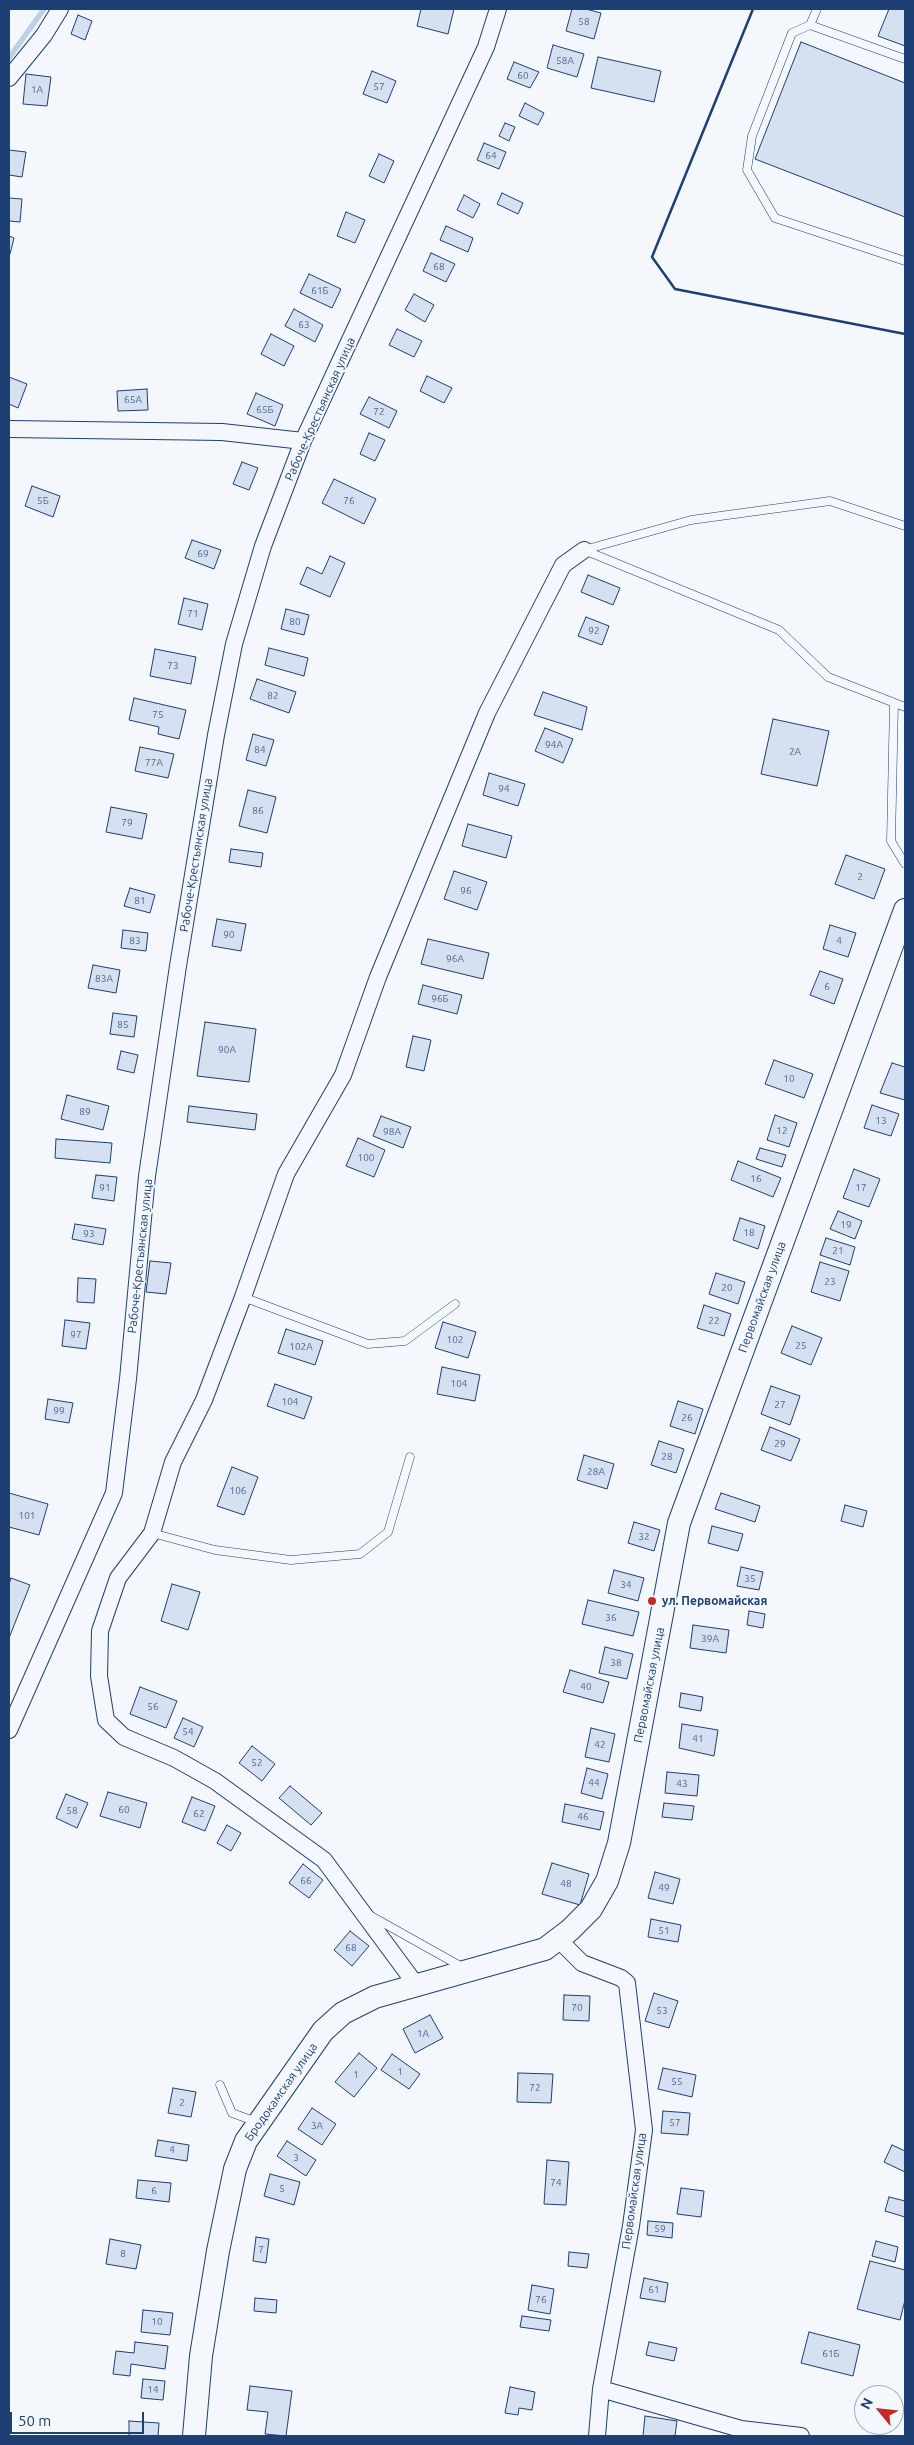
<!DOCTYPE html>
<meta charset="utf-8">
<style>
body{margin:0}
#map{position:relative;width:914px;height:2445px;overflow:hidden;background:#f4f7fb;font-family:Ubuntu,sans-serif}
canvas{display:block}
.frame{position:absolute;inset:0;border:10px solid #1d3f73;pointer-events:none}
.north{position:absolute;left:854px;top:2385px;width:50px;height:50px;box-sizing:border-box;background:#f4f7fb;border:1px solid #9eadc5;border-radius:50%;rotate:298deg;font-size:14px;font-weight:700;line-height:20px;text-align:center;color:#1d3f73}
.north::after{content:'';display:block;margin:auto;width:18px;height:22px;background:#c62828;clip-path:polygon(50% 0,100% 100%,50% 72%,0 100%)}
.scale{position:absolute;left:10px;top:2412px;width:134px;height:22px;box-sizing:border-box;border:2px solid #1d3f73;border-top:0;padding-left:6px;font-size:15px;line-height:18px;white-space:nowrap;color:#1d3f73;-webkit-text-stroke:4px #f4f7fb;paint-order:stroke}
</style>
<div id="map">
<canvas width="914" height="2445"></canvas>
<div class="frame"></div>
<div class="north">N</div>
<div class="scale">50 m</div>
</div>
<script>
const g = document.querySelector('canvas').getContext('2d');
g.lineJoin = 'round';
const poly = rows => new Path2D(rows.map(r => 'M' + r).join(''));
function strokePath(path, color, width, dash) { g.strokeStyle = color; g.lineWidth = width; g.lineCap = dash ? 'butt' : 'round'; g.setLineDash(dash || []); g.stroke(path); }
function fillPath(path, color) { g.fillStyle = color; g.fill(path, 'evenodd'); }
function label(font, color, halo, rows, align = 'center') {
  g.font = font + ' Ubuntu,sans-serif'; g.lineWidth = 4; g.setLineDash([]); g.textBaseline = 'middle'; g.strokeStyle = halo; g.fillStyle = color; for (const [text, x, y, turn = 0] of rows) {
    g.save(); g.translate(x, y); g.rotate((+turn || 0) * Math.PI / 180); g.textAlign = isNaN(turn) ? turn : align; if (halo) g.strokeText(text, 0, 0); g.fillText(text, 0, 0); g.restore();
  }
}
strokePath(poly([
 [9,58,44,9]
]), '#bed0e5', 5.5);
const building = poly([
 [421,9,454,9,448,34,417,26,421,9],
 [572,9,586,9,601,13,594,39,566,31,572,9],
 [889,9,905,9,905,46,878,36,889,9],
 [78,15,92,21,85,40,71,34,78,15],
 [801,42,905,83,905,217,755,159,801,42],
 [553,45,584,54,577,77,547,68,553,45],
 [598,57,661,71,654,102,591,88,598,57],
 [514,62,539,72,530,88,507,79,514,62],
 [372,71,396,81,387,103,363,94,372,71],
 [26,74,51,77,47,106,23,104,26,74],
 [525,103,544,113,538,125,519,116,525,103],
 [505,123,515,127,509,141,499,136,505,123],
 [484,143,506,152,499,169,477,160,484,143],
 [9,150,26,152,22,177,9,175,9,150],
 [379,154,394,161,384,183,369,176,379,154],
 [502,193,523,203,518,214,497,204,502,193],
 [464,195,480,204,473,218,457,210,464,195],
 [9,198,22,199,20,222,9,221,9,198],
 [346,212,365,220,355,243,337,236,346,212],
 [446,226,473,238,468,252,440,240,446,226],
 [9,236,14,238,10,254,9,254,9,236],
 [431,253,455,264,446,282,423,271,431,253],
 [309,274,341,289,332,308,300,293,309,274],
 [414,294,434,305,425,322,405,310,414,294],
 [294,309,323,325,315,342,285,326,294,309],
 [397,329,422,341,414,357,389,345,397,329],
 [271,334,294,346,284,366,261,354,271,334],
 [427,376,452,388,444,403,420,391,427,376],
 [9,377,27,384,18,408,9,404,9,377],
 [147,389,148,410,118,411,117,391,147,389],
 [256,393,283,405,275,426,247,414,256,393],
 [369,397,397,411,389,428,360,414,369,397],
 [369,433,385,440,375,461,360,454,369,433],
 [242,462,258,468,249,490,233,484,242,462],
 [334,479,376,499,364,524,322,503,334,479],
 [32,486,60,496,53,517,25,506,32,486],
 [192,540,221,550,214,569,185,558,192,540],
 [330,556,345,563,330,597,300,584,307,567,322,574,330,556],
 [588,575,620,588,613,605,581,592,588,575],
 [184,598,208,604,202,630,178,624,184,598],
 [286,609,309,615,304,635,281,629,286,609],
 [586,617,609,626,602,645,578,636,586,617],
 [269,648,308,658,304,676,265,665,269,648],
 [155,649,196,657,191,684,150,676,155,649],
 [257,679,296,692,289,713,250,699,257,679],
 [543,692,587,707,582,730,534,715,543,692],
 [134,698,186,710,179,739,158,734,159,727,129,720,134,698],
 [773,719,829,731,817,786,761,774,773,719],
 [545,728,573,739,563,763,535,751,545,728],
 [253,734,274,740,266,766,246,760,253,734],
 [140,747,174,754,168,778,135,771,140,747],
 [489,773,525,784,518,806,483,795,489,773],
 [248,790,276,797,267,833,239,826,248,790],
 [111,807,147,814,142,839,106,832,111,807],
 [468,824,512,836,506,858,462,846,468,824],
 [231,849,263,853,261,867,229,862,231,849],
 [846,855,885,869,874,899,835,884,846,855],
 [454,871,487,882,477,910,444,899,454,871],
 [130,888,155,895,150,913,124,906,130,888],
 [217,919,246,924,241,951,212,946,217,919],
 [830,925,856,933,848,957,823,949,830,925],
 [123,930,148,933,146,951,121,948,123,930],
 [428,939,489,953,483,979,421,964,428,939],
 [93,965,120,970,116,993,88,988,93,965],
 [820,971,843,979,834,1004,810,995,820,971],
 [423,985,462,995,457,1014,418,1004,423,985],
 [113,1013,137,1016,134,1037,110,1034,113,1013],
 [205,1022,256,1029,249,1082,197,1076,205,1022],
 [413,1036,431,1040,424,1071,406,1067,413,1036],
 [121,1051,138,1055,134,1073,117,1069,121,1051],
 [774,1060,813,1074,804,1098,765,1084,774,1060],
 [892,1063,905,1067,905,1100,880,1093,892,1063],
 [67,1095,109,1106,103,1130,61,1119,67,1095],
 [872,1105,899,1114,891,1136,864,1128,872,1105],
 [189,1106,257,1114,255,1130,187,1122,189,1106],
 [775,1115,797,1123,789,1147,767,1140,775,1115],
 [381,1116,411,1127,403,1148,373,1136,381,1116],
 [358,1138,385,1150,374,1177,346,1166,358,1138],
 [56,1139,112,1143,110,1163,55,1158,56,1139],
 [760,1148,786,1155,782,1167,756,1159,760,1148],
 [738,1161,781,1178,773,1197,731,1180,738,1161],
 [854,1169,880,1179,869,1207,843,1198,854,1169],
 [96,1175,117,1177,114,1201,92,1198,96,1175],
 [838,1211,862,1221,855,1239,830,1229,838,1211],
 [740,1218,765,1226,758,1249,733,1240,740,1218],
 [75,1224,106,1229,103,1245,72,1239,75,1224],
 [826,1238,855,1247,850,1265,820,1255,826,1238],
 [150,1261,171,1263,166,1294,146,1292,150,1261],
 [820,1262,849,1271,840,1301,811,1292,820,1262],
 [716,1273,745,1282,738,1304,709,1294,716,1273],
 [78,1278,96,1279,94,1303,77,1302,78,1278],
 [704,1305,731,1314,724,1336,697,1328,704,1305],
 [65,1320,90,1323,86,1349,62,1346,65,1320],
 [443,1322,476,1332,468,1358,435,1348,443,1322],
 [792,1326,822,1338,811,1365,781,1353,792,1326],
 [286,1329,323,1341,315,1365,278,1353,286,1329],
 [442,1367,480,1375,475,1401,437,1394,442,1367],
 [275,1384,312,1397,304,1419,267,1406,275,1384],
 [771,1386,800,1396,790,1425,761,1414,771,1386],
 [48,1399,73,1403,69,1423,45,1419,48,1399],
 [678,1401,703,1409,695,1434,670,1426,678,1401],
 [770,1427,800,1439,791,1461,761,1450,770,1427],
 [659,1441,684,1449,676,1473,651,1465,659,1441],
 [584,1455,614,1464,607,1489,577,1480,584,1455],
 [232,1467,258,1477,244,1515,217,1506,232,1467],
 [9,1493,48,1504,39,1535,9,1527,9,1493],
 [721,1493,760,1506,755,1522,715,1509,721,1493],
 [845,1505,867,1511,863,1527,841,1521,845,1505],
 [634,1522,660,1530,654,1551,628,1543,634,1522],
 [712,1526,743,1534,738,1551,708,1543,712,1526],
 [741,1567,763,1572,759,1590,737,1586,741,1567],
 [614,1570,644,1578,638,1601,608,1593,614,1570],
 [11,1578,30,1585,9,1638,9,1584,11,1578],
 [172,1584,200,1592,188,1630,161,1621,172,1584],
 [588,1600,639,1612,633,1636,582,1624,588,1600],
 [749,1611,765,1614,763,1628,747,1625,749,1611],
 [693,1625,729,1630,726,1653,690,1648,693,1625],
 [605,1647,633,1654,627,1679,599,1673,605,1647],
 [570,1670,609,1682,603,1703,563,1692,570,1670],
 [140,1687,177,1701,166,1728,130,1714,140,1687],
 [681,1693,703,1697,701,1711,679,1707,681,1693],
 [183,1718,203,1727,194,1747,174,1738,183,1718],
 [682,1724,718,1730,714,1756,679,1748,682,1724],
 [591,1728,615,1734,609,1762,585,1757,591,1728],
 [252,1746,275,1764,262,1781,239,1763,252,1746],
 [587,1768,608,1774,602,1799,581,1793,587,1768],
 [667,1772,699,1775,697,1796,665,1793,667,1772],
 [290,1786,322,1813,311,1825,279,1798,290,1786],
 [108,1792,147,1803,140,1828,100,1816,108,1792],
 [66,1794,88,1803,77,1828,56,1818,66,1794],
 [192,1797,215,1806,205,1831,182,1822,192,1797],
 [664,1803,694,1806,692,1820,662,1817,664,1803],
 [565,1804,604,1812,600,1830,562,1822,565,1804],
 [227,1825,241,1833,231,1851,217,1843,227,1825],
 [552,1863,589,1874,580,1905,542,1894,552,1863],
 [303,1864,323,1880,309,1898,289,1883,303,1864],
 [655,1872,680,1879,673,1904,648,1898,655,1872],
 [651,1919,681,1925,678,1942,648,1937,651,1919],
 [350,1931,369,1946,352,1966,334,1950,350,1931],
 [654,1993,678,2001,669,2028,645,2021,654,1993],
 [564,1995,590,1996,589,2021,563,2020,564,1995],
 [430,2015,443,2038,415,2053,403,2029,430,2015],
 [359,2053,377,2068,354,2097,335,2082,359,2053],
 [392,2054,420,2074,409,2089,381,2070,392,2054],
 [663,2068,696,2075,692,2097,658,2089,663,2068],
 [518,2073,553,2074,551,2103,517,2102,518,2073],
 [173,2088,196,2092,191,2117,168,2113,173,2088],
 [312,2108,336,2124,322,2145,298,2129,312,2108],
 [663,2111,690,2113,688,2135,661,2133,663,2111],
 [158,2140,189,2145,187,2161,155,2156,158,2140],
 [287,2141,316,2160,306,2176,277,2156,287,2141],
 [892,2145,905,2151,905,2172,884,2162,892,2145],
 [547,2160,569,2162,566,2205,544,2204,547,2160],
 [270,2174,300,2182,294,2205,264,2196,270,2174],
 [138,2180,171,2183,169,2202,136,2198,138,2180],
 [681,2188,704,2191,701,2217,677,2214,681,2188],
 [889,2197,905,2201,905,2217,885,2211,889,2197],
 [648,2221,673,2223,672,2238,647,2235,648,2221],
 [256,2237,269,2239,266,2263,253,2261,256,2237],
 [110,2239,141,2245,136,2269,106,2264,110,2239],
 [876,2241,898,2247,895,2262,872,2256,876,2241],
 [569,2252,589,2254,587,2268,568,2266,569,2252],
 [870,2261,905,2270,905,2300,900,2320,857,2309,870,2261],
 [644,2278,668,2283,665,2302,640,2298,644,2278],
 [532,2285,554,2289,550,2314,528,2310,532,2285],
 [255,2298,277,2300,276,2313,254,2311,255,2298],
 [143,2310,173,2313,170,2335,141,2332,143,2310],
 [522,2316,551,2320,549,2331,520,2327,522,2316],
 [809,2332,860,2345,853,2376,801,2363,809,2332],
 [135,2342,168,2346,165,2369,131,2364,130,2376,113,2374,116,2351,134,2353,135,2342],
 [649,2342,677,2348,674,2361,646,2355,649,2342],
 [143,2379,165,2381,163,2400,141,2398,143,2379],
 [250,2386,292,2391,286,2436,265,2434,268,2412,247,2410,250,2386],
 [510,2387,535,2392,532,2410,519,2408,518,2415,505,2413,510,2387],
 [645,2416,677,2421,675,2436,643,2436,645,2416],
 [129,2421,159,2423,158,2436,129,2436,129,2421]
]);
fillPath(building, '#d5e0f0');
strokePath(building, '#1d3f73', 1);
const lane = poly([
 [817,9,810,25,905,59],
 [810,25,792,33,752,136,747,170,775,218,905,261],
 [584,550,779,630,828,677,905,707],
 [584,550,691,520,830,501,905,526],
 [894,703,891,841,905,864],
 [243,1297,368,1344,405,1341,455,1304],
 [152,1533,215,1550,291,1560,360,1554,388,1532,410,1457],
 [371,1916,462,1967],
 [220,2085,232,2113,257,2122]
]);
const street = poly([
 [9,78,44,35,60,9],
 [9,429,222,432,303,441],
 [9,1730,114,1493,128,1379,147,1176,178,966,216,735,234,644,263,546,303,441,486,47,498,9],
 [559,1940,582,1963,621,1978,627,1983,644,2130,631,2226,601,2389,597,2436],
 [417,1986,324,1860,215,1781,174,1758,124,1737,106,1720,99,1676,100,1631,118,1578,152,1533,173,1462,204,1400,243,1297,286,1174,343,1075,378,977,487,713,563,565,584,550],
 [601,2389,741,2429,801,2436]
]);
const secondary = poly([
 [194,2436,201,2356,218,2251,235,2169,246,2141,323,2031,343,2013,375,1997,545,1949,570,1930,591,1909,607,1881,619,1843,679,1523,905,910]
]);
strokePath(lane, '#1d3f73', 9);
strokePath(street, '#1d3f73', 18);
strokePath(secondary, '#1d3f73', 24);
strokePath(lane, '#f4f7fb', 8);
strokePath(street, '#f4f7fb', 16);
strokePath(secondary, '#f4f7fb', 22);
strokePath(poly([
 [753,9,652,257,675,289,905,334]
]), '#1d3f73', 2.5);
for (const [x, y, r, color] of [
 [652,1601,5,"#c62828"]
]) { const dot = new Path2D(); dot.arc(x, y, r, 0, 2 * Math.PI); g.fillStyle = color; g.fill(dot); strokePath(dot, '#f4f7fb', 2); }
label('10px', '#4b6792', null, [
 ["58",584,22],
 ["58А",565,61],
 ["60",523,76],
 ["57",379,87],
 ["1А",37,90],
 ["64",491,156],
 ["68",439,267],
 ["61Б",320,291],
 ["63",304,325],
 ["65А",133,400],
 ["65Б",265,410],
 ["72",379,412],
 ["5Б",43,501],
 ["76",349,501],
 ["69",203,554],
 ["71",193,614],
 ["80",295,622],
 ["92",594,631],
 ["73",173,666],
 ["82",273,696],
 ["75",158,715],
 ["94А",554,745],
 ["84",260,750],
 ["2А",795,752],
 ["77А",154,763],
 ["94",504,789],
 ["86",258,811],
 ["79",127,823],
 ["2",860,877],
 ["96",466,891],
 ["81",140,901],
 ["90",229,935],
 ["83",135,941],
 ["4",839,941],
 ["96А",455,959],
 ["83А",104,979],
 ["6",827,987],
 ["96Б",440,999],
 ["85",123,1025],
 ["90А",227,1050],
 ["10",789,1079],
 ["89",85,1112],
 ["13",881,1121],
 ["12",782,1131],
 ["98А",392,1132],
 ["100",366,1158],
 ["16",756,1179],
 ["91",105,1188],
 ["17",861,1188],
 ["19",846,1225],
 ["18",749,1233],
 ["93",89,1234],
 ["21",838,1251],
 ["23",830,1282],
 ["20",727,1288],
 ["22",714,1321],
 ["97",76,1335],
 ["102",455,1340],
 ["25",801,1346],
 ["102А",301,1347],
 ["104",459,1384],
 ["104",290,1402],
 ["27",780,1405],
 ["99",59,1411],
 ["26",687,1418],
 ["29",780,1444],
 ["28",667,1457],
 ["28А",596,1472],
 ["106",238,1491],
 ["101",27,1516],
 ["32",644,1537],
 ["35",750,1579],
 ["34",626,1585],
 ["36",611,1618],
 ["39А",710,1639],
 ["38",616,1663],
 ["40",586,1687],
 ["56",153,1707],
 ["54",188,1732],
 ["41",698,1739],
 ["42",600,1745],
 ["52",257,1763],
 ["44",594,1783],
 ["43",682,1784],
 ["60",124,1810],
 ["58",72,1811],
 ["62",199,1814],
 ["46",583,1817],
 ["66",306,1881],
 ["48",566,1884],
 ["49",664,1888],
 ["51",664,1931],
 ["68",351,1948],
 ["70",577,2008],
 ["53",662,2011],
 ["1А",423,2034],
 ["1",400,2072],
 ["1",356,2075],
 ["55",677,2082],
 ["72",535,2088],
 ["2",182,2103],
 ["57",675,2123],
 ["3А",317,2126],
 ["4",172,2150],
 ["3",296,2158],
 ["74",556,2183],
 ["5",282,2189],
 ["6",154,2191],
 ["59",660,2229],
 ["7",261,2250],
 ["8",123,2254],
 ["61",654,2290],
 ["76",541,2300],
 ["10",157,2322],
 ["61Б",831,2354],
 ["14",153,2390]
]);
label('12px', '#1d3f73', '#f4f7fb', [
 ["Рабоче-Крестьянская улица",320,409,-66],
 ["Рабоче-Крестьянская улица",196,855,-81],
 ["Рабоче-Крестьянская улица",140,1256,-84],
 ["Первомайская улица",762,1297,-70],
 ["Первомайская улица",649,1685,-79],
 ["Бродокамская улица",281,2092,-55],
 ["Первомайская улица",634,2191,-82]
]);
label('bold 12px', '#1d3f73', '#f4f7fb', [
 ["ул. Первомайская",662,1601]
], 'left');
</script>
